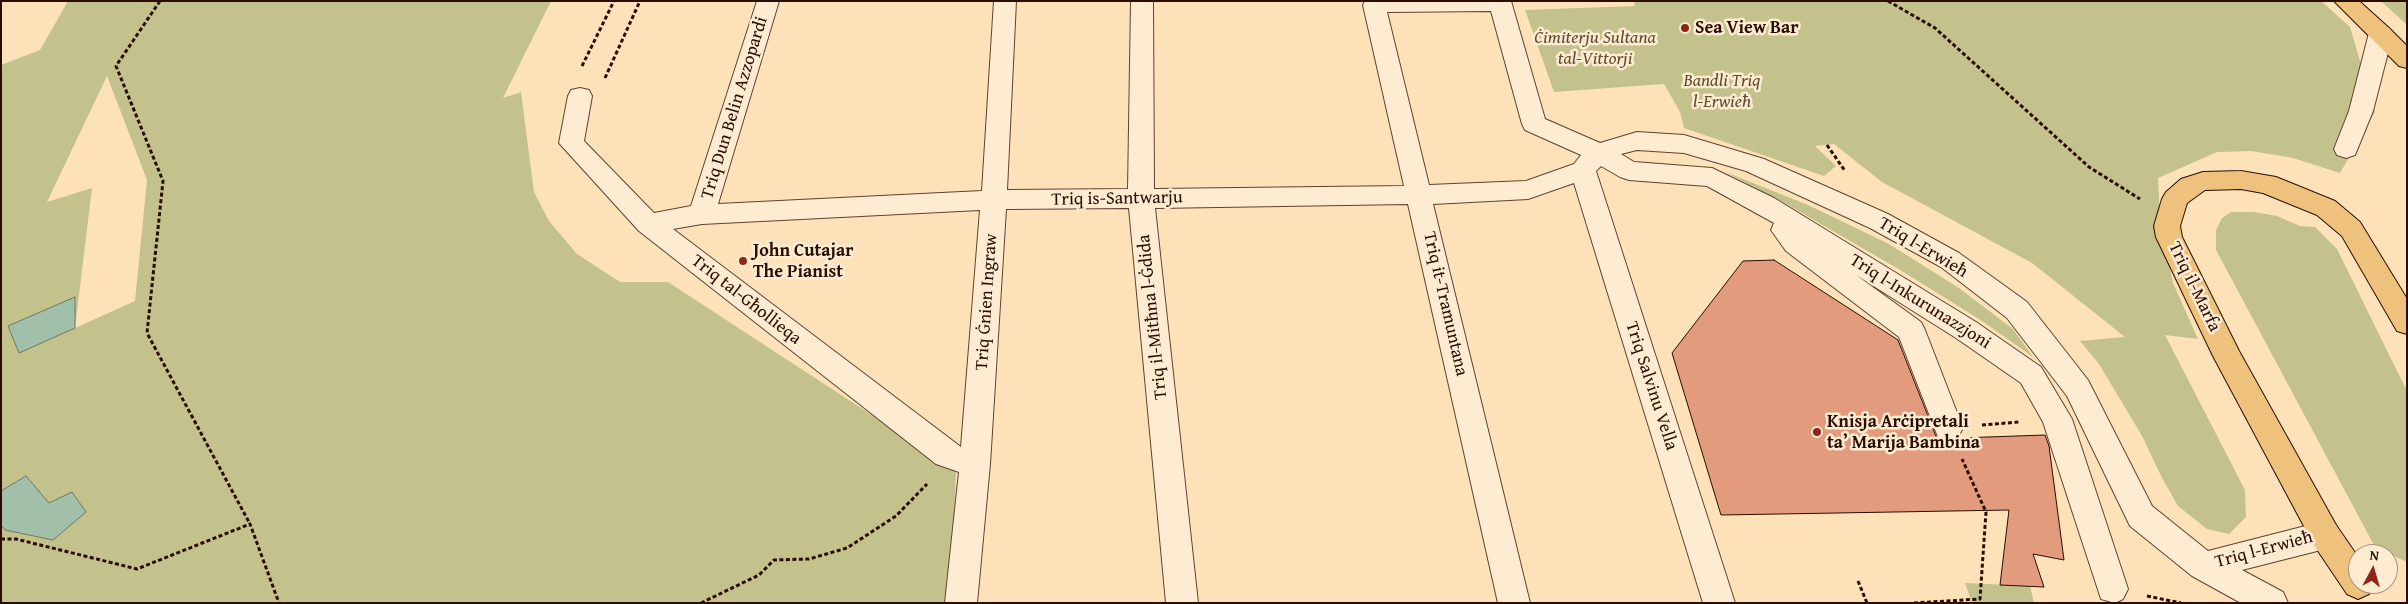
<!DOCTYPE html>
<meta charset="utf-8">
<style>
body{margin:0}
#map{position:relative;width:2408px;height:604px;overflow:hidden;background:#fde2b9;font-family:"Gentium Book Plus",serif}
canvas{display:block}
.frame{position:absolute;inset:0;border:2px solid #2a0c00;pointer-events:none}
.north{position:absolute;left:2348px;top:544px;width:50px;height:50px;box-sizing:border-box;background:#feecd2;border:1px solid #a9927e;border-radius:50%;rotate:6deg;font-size:14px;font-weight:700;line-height:20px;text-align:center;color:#2a0c00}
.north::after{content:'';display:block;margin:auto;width:18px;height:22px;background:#8f2418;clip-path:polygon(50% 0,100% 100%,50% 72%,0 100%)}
</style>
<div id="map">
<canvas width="2408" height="604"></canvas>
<div class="frame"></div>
<div class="north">N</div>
</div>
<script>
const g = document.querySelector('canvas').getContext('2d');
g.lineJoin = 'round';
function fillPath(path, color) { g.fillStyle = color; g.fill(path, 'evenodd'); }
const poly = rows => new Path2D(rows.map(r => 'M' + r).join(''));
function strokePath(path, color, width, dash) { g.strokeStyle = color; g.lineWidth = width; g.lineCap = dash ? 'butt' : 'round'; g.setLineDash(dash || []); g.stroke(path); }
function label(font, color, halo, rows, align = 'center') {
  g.font = font + ' "Gentium Book Plus",serif'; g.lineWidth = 5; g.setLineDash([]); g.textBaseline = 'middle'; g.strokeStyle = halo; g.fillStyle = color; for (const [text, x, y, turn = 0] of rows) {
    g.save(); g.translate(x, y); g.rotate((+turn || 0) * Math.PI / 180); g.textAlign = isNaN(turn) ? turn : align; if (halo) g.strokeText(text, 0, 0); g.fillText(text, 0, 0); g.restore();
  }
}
fillPath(poly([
 [68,1,551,1,503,98,521,92,534,192,549,221,577,254,620,282,668,282,956,470,951,603,1,603,1,65,40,50],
 [107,76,147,180,135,301,75,328,92,188,47,202],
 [1634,1,2321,1,2350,27,2375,112,2340,173,2293,158,2251,151,2217,152,2158,178,2160,221,2173,283,2198,339,2165,335,2245,490,2246,517,2229,534,2207,529,2178,506,2162,478,2142,436,2099,364,2080,341,2125,337,2032,263,1882,182,1834,144,1815,146,1836,166,1824,176,1684,128,1680,112,1664,84,1554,92,1525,10,1635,6],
 [2381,1,2407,1,2407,25],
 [1723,171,1808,205,1889,244,1959,288,2013,329,2033,357,1982,321,1902,271,1781,201],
 [2231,212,2254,212,2277,216,2300,226,2315,227,2337,249,2407,391,2407,562,2375,547,2216,250,2216,230,2222,218],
 [1965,583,2030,586,2034,603,1972,603]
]), '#c3c28d');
const water = poly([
 [75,297,75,328,19,353,8,326,75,297],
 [26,476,49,503,72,492,86,512,53,540,5,530,1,525,1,491,26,476]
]);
fillPath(water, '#a1bfa9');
strokePath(water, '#717765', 1);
const building = poly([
 [1774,260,1898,340,1937,439,1949,442,1959,438,2045,435,2049,446,2064,560,2033,554,2044,587,2000,585,2009,510,1721,515,1672,353,1743,261,1774,260]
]);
fillPath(building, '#e29c7d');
strokePath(building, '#2a0c00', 1);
const minor = poly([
 [757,1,779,1,718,204,982,191,994,1,1016,1,1007,190,1128,189,1131,1,1153,1,1154,189,1404,186,1363,5,1365,1,1511,1,1545,119,1600,143,1637,132,1684,135,1764,159,1888,214,1959,253,2027,302,2088,380,2152,506,2208,551,2325,521,2336,525,2341,535,2336,545,2325,549,2242,570,2283,592,2288,603,2241,603,2192,576,2130,526,2067,396,2007,318,1941,267,1870,228,1746,171,1684,153,1637,150,1621,154,1634,162,1712,168,1774,198,1976,322,2041,367,2072,419,2128,589,2123,599,2115,603,2101,599,2043,422,2021,383,1956,338,1856,275,1921,322,1925,330,1963,428,1958,437,1948,440,1938,437,1899,337,1786,251,1771,230,1774,223,1707,186,1629,180,1620,177,1601,166,1596,171,1735,603,1703,603,1574,183,1528,199,1433,204,1530,603,1498,603,1408,204,1155,208,1198,603,1166,603,1129,208,1006,209,990,464,977,603,945,603,959,472,936,464,639,231,559,143,568,96,571,90,580,88,589,90,592,96,584,141,654,213,691,206,757,1],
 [1491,11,1522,124,1525,130,1581,155,1574,164,1526,181,1429,185,1387,12,1491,11],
 [980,210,961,447,673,229,702,224,980,210],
 [2381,25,2389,28,2393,33,2373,111,2355,155,2346,158,2337,155,2334,149,2349,111,2369,33,2373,28,2381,25]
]);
const major = poly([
 [2334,1,2359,1,2389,28,2407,46,2407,68,2399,66,2334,1],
 [2241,171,2276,177,2335,201,2360,222,2407,299,2407,334,2397,331,2342,236,2317,215,2263,193,2241,189,2205,190,2187,203,2180,226,2182,237,2239,351,2336,525,2358,557,2358,584,2374,584,2369,594,2358,599,2347,594,2314,545,2213,356,2156,237,2154,226,2162,199,2166,192,2181,179,2203,172,2241,171]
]);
strokePath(minor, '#5f422e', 2);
strokePath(major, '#2a0c00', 2);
strokePath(poly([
 [160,1,116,66,163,181,147,333,250,524],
 [1888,1,1935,28,2089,167,2140,199],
 [582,66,614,1],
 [605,78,640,1],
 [1827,145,1845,171],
 [1982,425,2019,422],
 [1,539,16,539,137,569,250,524,279,603],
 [1858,581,1867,603],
 [2147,596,2181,603],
 [701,603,759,575,774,560,809,559,847,548,896,516,927,484],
 [1914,603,1980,599,1986,512,1962,459]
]), '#2a0c00', 3, [4, 2.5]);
fillPath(minor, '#feecd2');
fillPath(major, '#eec17c');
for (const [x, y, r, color] of [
 [1685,28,5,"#8f2418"],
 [743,261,5,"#8f2418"],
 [1817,432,5,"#8f2418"]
]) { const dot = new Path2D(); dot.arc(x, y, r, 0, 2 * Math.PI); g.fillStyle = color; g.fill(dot); strokePath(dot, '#feecd2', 2); }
label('bold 18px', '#2a0c00', '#feecd2', [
 ["Sea View Bar",1695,28],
 ["John Cutajar",753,251],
 ["The Pianist",753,272],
 ["Knisja Arċipretali",1827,422],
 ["ta’ Marija Bambina",1827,443]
], 'left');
label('italic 18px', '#604c31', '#feecd2', [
 ["Ċimiterju Sultana",1595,38],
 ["tal-Vittorji",1595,59],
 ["Bandli Triq",1722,81],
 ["l-Erwieħ",1722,102]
]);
label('18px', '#2a0c00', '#feecd2', [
 ["Triq Dun Belin Azzopardi",735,108,-73],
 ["Triq is-Santwarju",1117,199,-1],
 ["Triq l-Erwieħ",1923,248,31],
 ["Triq il-Marfa",2194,287,64],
 ["Triq tal-Għollieqa",746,300,38],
 ["Triq Ġnien Ingraw",987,302,-86],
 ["Triq l-Inkurunazzjoni",1920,302,32],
 ["Triq it-Tramuntana",1445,304,77],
 ["Triq il-Mitħna l-Ġdida",1153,317,-96],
 ["Triq Salvinu Vella",1651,386,72],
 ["Triq l-Erwieħ",2264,550,-15]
]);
</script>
